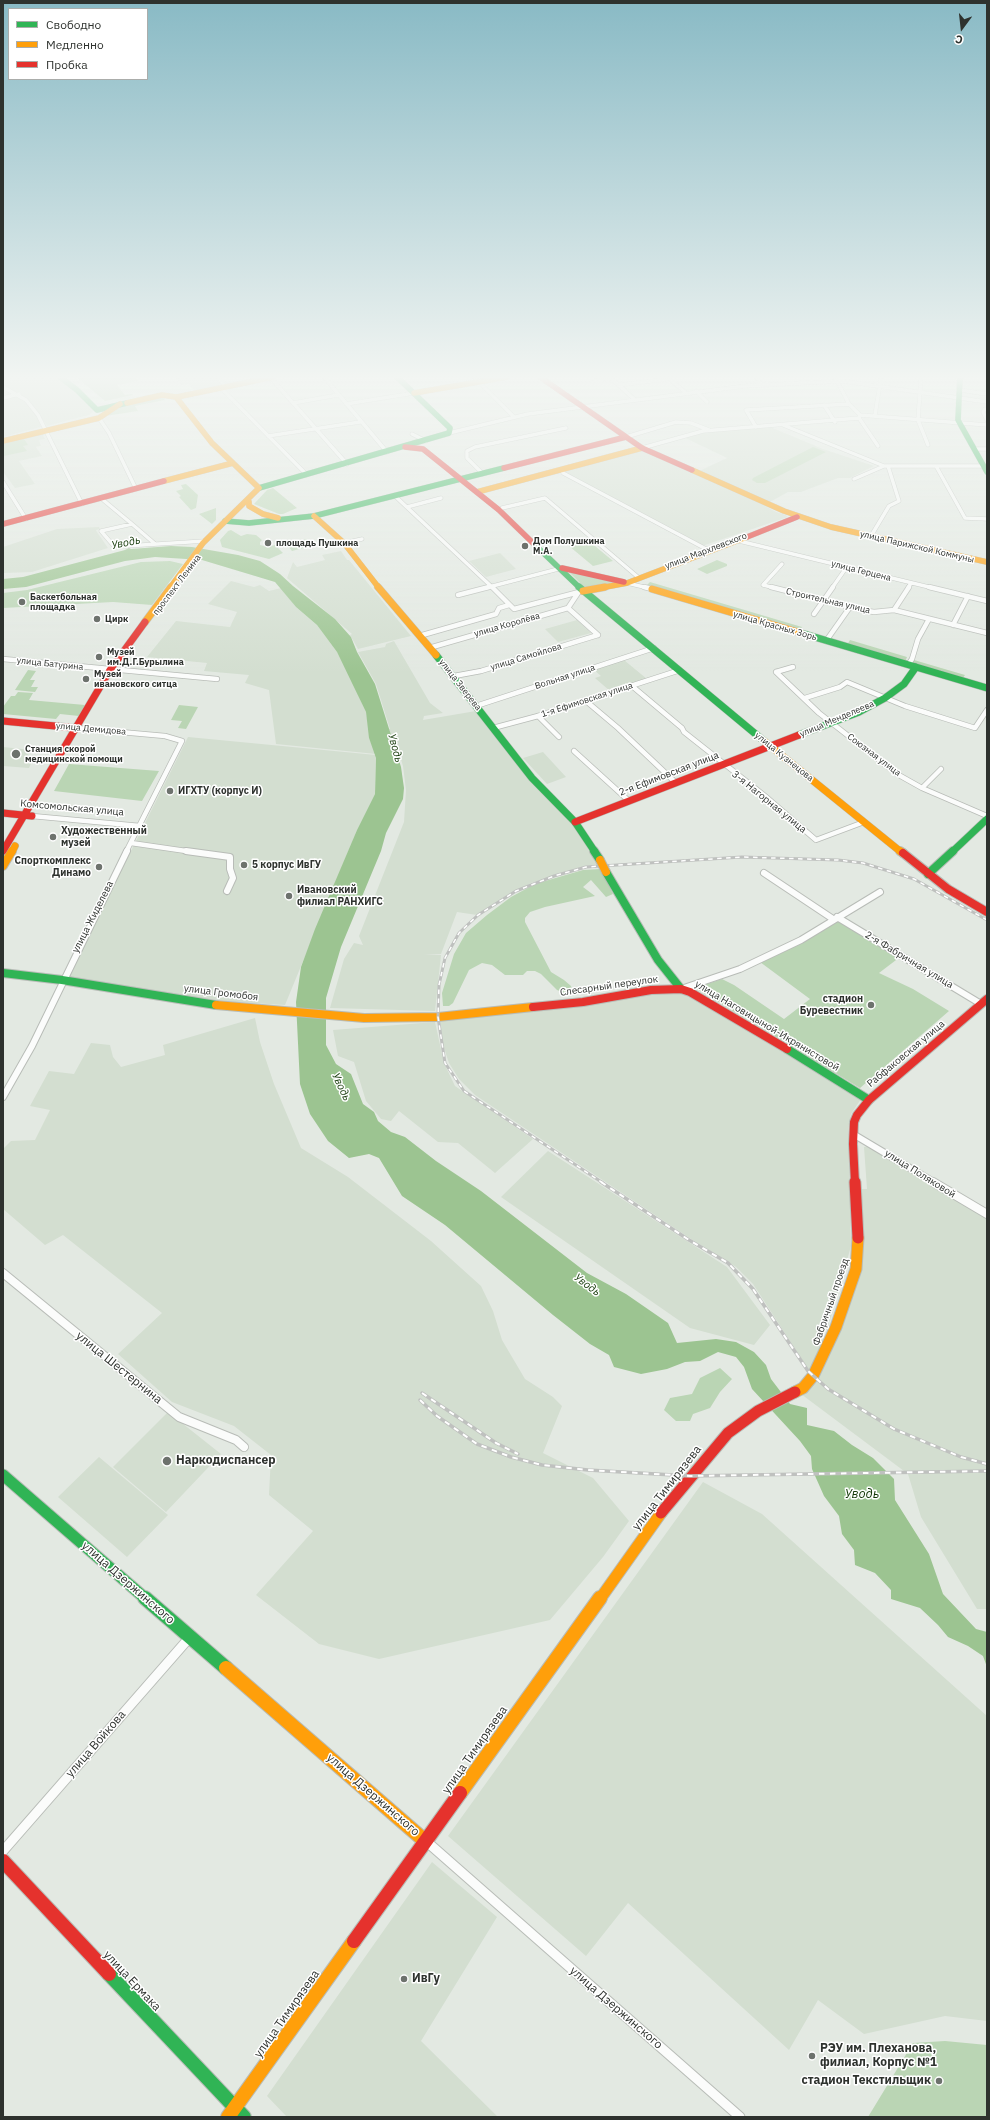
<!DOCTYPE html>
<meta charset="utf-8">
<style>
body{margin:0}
#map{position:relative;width:990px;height:2120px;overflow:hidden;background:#e3e9e2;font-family:"IBM Plex Sans",sans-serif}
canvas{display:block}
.frame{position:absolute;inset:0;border:4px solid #2e322e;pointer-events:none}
.legend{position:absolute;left:8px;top:8px;width:140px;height:72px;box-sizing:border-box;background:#fff;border:1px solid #abadab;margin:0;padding:5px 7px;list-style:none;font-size:12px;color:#2e322e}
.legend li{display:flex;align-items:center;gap:8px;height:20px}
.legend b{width:20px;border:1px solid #abadab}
.north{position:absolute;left:942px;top:8px;width:40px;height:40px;-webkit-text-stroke:3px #fff;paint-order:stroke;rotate:195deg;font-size:11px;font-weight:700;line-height:16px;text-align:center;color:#2e322e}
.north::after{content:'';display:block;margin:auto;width:14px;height:18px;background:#2e322e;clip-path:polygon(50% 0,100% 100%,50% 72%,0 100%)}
</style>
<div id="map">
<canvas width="990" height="2120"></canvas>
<div class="frame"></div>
<ul class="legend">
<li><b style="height:5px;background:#30b455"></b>Свободно</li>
<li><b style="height:5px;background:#ff9f0a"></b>Медленно</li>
<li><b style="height:5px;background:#e5322d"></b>Пробка</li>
</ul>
<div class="north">С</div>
</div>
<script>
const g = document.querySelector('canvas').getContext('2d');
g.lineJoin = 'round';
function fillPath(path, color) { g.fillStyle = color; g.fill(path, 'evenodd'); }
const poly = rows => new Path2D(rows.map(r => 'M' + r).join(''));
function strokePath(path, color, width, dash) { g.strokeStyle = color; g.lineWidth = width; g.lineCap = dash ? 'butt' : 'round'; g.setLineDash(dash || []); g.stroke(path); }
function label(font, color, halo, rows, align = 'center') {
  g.font = font + ' "IBM Plex Sans",sans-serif'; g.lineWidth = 3; g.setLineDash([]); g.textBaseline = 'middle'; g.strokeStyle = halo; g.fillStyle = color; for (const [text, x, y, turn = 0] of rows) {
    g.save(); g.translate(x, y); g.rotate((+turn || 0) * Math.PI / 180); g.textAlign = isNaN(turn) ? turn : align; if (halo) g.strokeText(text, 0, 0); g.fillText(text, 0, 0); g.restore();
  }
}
fillPath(poly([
 [3,377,56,377,73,389,94,411,89,415,47,426,28,400,3,386],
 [175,377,217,377,221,385,195,391,189,384,181,385],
 [3,388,25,400,37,416,41,427,3,437],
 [768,426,823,449,874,466,850,478,838,478,801,492,788,492,768,503,699,471,727,458,683,437,709,429],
 [42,433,45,439,39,440,41,446,36,447,42,456,19,461,35,484,15,488,3,472,3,443],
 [641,450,764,505,776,512,786,515,788,517,702,546,563,472],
 [99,527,100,529,96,530,97,532,108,548,32,572,3,573,3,547,57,529],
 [341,551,347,560,349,560,411,636,358,649,350,635,352,634,287,578,293,562,297,567,325,560,322,555],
 [500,553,516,569,486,577,469,561],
 [231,581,254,587,260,585,269,591,281,588,296,607,317,625,337,652,352,681,366,712,369,731,390,729,376,684,358,652,385,647,386,644,394,641,430,703,443,713,424,716,423,720,476,711,513,759,573,821,599,865,585,866,531,883,477,915,457,912,441,954,424,954,441,955,435,1011,330,1008,344,959,354,943,363,945,359,936,404,822,406,790,403,766,394,737,369,738,376,754,276,744,269,690,245,683,249,675,204,671,207,663,147,657,176,621,230,627,237,612,208,604],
 [577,620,591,633,558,642,545,629],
 [624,660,647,679,610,691,595,678,601,676,593,669],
 [188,737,376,755,375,794,357,830,285,1005,235,1002,178,995,68,977],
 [3,747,31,750,26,758,33,759,29,768,3,766],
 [543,752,566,777,547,784,523,758],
 [682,993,691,995,861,1099,851,1114,848,1129,851,1246,831,1317,810,1372,753,1284,736,1267,691,1239,475,1095,459,1079,449,1063,441,1039,440,1019,640,994],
 [255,1018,260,1042,274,1084,301,1148,348,1177,431,1241,481,1286,493,1311,502,1340,525,1379,553,1397,562,1406,543,1453,593,1478,629,1521,603,1557,550,1620,379,1659,319,1644,256,1595,313,1531,269,1495,271,1455,234,1426,172,1402,118,1354,162,1313,63,1235,45,1245,3,1209,3,1149,11,1141,35,1140,50,1110,30,1106,49,1071,74,1074,91,1043,110,1045,113,1057,121,1067,165,1055,163,1045],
 [435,1022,444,1063,455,1086,533,1139,495,1173,458,1143,438,1142,399,1111,391,1121,381,1119,366,1101,354,1062,338,1056,333,1030],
 [871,1145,987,1216,987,1609,977,1609,921,1517,908,1474,801,1394,858,1266,858,1189,867,1189,864,1147],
 [548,1151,727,1267,770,1325,754,1345,690,1328,501,1197],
 [168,1412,221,1454,166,1512,113,1467],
 [99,1457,168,1515,127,1557,58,1497],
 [703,1482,762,1514,987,1716,987,2021,945,2016,864,2034,818,2000,789,2050,628,1903,586,1956,448,1836],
 [432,1862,497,1917,421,2041,498,2117,287,2117,267,2096]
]), '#d3ded0');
fillPath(poly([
 [76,377,135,377,138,381,117,385,125,395,132,394,133,395,105,401],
 [162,396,165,400,135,406,138,411,105,416,114,407],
 [24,439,28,445,23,446,27,451,4,456,3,444],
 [813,447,826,452,765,483,757,483,752,480,753,478],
 [186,484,198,495,196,508,191,510,179,497,181,496,176,491,183,489,181,485],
 [273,488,297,508,283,514,279,514,254,504,267,490],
 [216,508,216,520,212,524,199,514],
 [231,530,241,536,247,534,256,535,262,540,260,542,260,545,268,547,275,545,283,553,269,559,222,547,220,540,228,531],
 [307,539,307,547,292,551,286,544],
 [589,541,613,561,593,566,569,546],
 [717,560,727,564,727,566,707,574,697,569],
 [170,561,183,564,152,605,113,602,3,608,3,593,27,590,141,562],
 [568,571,620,582,585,588],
 [650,582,802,627,799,631,646,586],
 [850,640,907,657,905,662,847,645],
 [914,660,965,675,962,679,911,664],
 [28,670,36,671,30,680,35,680,31,687,38,687,35,692,15,690],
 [18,692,33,693,29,700,85,705,79,716,60,714,56,719,3,714,3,707,11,696,15,696],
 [179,705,198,707,186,729,178,728,182,721,171,720],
 [69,764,159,771,142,801,54,791],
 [601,869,613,894,606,897,591,880,583,887,595,896,545,907,530,912,525,918,525,922,551,972,564,980,571,986,572,991,565,993,557,990,541,974,535,971,527,971,523,975,505,975,492,965,482,963,469,970,453,1003,449,1006,443,1006,442,993,454,954,466,933,487,915,511,897,535,884,583,870],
 [840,920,900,957,879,973,913,989,949,1011,860,1088,695,988,722,979,734,985,784,1019,810,999,760,962],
 [720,1368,732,1379,720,1392,710,1408,693,1414,690,1421,676,1421,664,1410,670,1398,692,1394,700,1378],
 [945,2041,987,2045,987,2117,868,2117,913,2043]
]), '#bad5b4');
fillPath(poly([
 [171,546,192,547,238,555,260,561,280,574,293,586,335,619,351,637,357,652,375,684,401,767,404,788,403,799,386,833,381,851,341,947,326,998,326,1045,336,1064,351,1074,363,1104,374,1112,378,1121,391,1132,405,1137,436,1161,481,1191,587,1273,626,1294,668,1323,677,1343,716,1339,736,1342,754,1352,766,1365,771,1379,790,1404,807,1408,807,1425,834,1431,852,1445,873,1458,894,1479,895,1500,929,1554,943,1594,976,1629,987,1632,987,1667,983,1656,968,1646,948,1637,938,1625,920,1608,891,1599,891,1590,875,1573,855,1565,854,1550,842,1534,839,1516,824,1496,812,1469,811,1456,800,1441,752,1389,744,1367,736,1357,718,1352,700,1361,685,1362,667,1369,641,1374,614,1367,609,1355,590,1344,553,1315,445,1225,402,1196,379,1158,369,1154,349,1158,328,1141,310,1114,300,1084,296,1002,301,967,315,929,357,830,375,794,376,758,369,738,366,712,337,652,317,625,296,607,275,582,202,560,155,557,125,561,26,587,3,589,3,579,23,577,125,550,129,548,131,549]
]), '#9cc491');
const streetFar4 = poly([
 [218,377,226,387],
 [324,377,387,452],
 [474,377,514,417],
 [610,377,634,399],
 [667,377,685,392],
 [756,377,762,385],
 [835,377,849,404,860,415,859,418,878,446],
 [921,377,918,420,928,445],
 [271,378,347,464],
 [594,381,613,377],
 [619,385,668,379],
 [3,387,26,400,38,415,82,504],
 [221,388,307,475],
 [960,390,987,394],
 [696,391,707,402],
 [3,398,19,394],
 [293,403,338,395],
 [346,404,414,393],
 [824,405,835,422],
 [985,409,983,412,987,420],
 [860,415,987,425],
 [875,415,881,377],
 [99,418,109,433,136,489],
 [783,425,884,466],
 [756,427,746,410,849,404],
 [449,433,528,414,745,386,842,381,987,402],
 [412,434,426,441],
 [268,436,360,422],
 [626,437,676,422,691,423,709,430],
 [642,448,703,431,859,418],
 [974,449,987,449],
 [936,466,965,518,987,519],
 [562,469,563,473,708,550],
 [483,474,467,458,467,451,475,447,566,428],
 [854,479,884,466,984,466],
 [3,482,26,519],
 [395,496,493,588],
 [102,499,132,524],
 [407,507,441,498],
 [502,508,545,498,639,578],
 [871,536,889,506,899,501,888,466],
 [735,540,933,588],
 [154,543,132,524,101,531,113,545,126,546,205,541],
 [344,543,362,539],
 [627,583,648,588],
 [485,588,562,568],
 [775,588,763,585,782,564],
 [832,588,846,568],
 [908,588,911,583]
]);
const streetFar3 = poly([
 [492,587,514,609,583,591],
 [644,587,652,589],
 [771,587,862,610,874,612,894,610,987,633],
 [929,587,987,601],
 [458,595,489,587],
 [568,608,598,635],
 [894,610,909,587],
 [814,614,833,587],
 [953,625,968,596],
 [419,636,496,614,499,608,509,605],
 [826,641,850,607],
 [429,648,568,608,578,593],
 [3,659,217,679],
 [908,665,912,659,918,639,929,619],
 [776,672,819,713,897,774,922,788,987,816],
 [776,672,793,667],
 [454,676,481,671,598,635],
 [632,686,682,728,684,732,765,796,816,840,864,822],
 [805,698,840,687,847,682,905,706,975,728,987,710],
 [586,701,618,728,676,783],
 [476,706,654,648],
 [538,716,559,737],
 [76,728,165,736,182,741,126,852],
 [493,728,538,716,680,670],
 [574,751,629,801],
 [922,788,941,769],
 [32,816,140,826],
 [131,843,193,852]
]);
const streetFar2 = poly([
 [186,851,230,857,230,869,233,878,227,891],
 [764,873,833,919],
 [837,917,981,1004],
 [681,989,740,969,801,940,880,892],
 [3,1097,32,1046,127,851],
 [853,1134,935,1183]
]);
const streetFar1 = poly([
 [933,1182,987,1214],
 [3,1273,179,1417,236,1440,244,1447]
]);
const street = poly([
 [426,1841,740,2117],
 [3,1851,190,1637]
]);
const fastFar4 = poly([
 [60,377,77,390,97,410,127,403],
 [960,377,958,420,987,472],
 [259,488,449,433,450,428,397,377],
 [225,521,249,523,314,516,504,468],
 [534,544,580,588]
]);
const fastFar3 = poly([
 [579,587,764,741],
 [801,633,987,688],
 [436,655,532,778,575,822,595,852],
 [799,735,859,712,885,698,904,684,916,667],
 [952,852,987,819]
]);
const fastFar2 = poly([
 [594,851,600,860],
 [606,872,658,960,681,989],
 [928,874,953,851],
 [3,973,62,980,216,1005],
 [787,1049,869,1100]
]);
const fastFar1 = poly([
 [3,1475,146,1599]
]);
const fast = poly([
 [145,1598,226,1668],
 [109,1974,244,2117]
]);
const slowFar4 = poly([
 [414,393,507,377],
 [177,397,273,377],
 [127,403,162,395,176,397,212,443,259,488,203,543,170,588],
 [3,441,99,418,120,404],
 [692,470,784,511,831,527,987,562],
 [164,481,233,463],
 [477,492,642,448],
 [249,502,249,506,263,514,278,518],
 [314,516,344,543,379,588],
 [600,588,627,583,747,537]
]);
const slowFar3 = poly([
 [378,587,436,655],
 [652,589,801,633],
 [583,591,605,587],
 [145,622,171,587],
 [764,741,901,852],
 [12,852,15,846]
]);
const slowFar2 = poly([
 [900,851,903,853],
 [3,866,12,851],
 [216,1005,364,1018,438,1017,533,1007]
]);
const slowFar1 = poly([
 [795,1392,803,1388,813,1376,836,1327,856,1269,858,1238],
 [600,1599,661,1513]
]);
const slow = poly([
 [226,1668,425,1841],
 [460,1793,600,1598],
 [228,2117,354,1941]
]);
const jamFar4 = poly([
 [540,377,642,448,692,470],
 [405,447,423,449,499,510,534,544],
 [504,468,626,437],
 [3,524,164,481],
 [747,537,797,517],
 [562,568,624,582]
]);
const jamFar3 = poly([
 [3,721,76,728],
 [3,813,32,816],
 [575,822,799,735],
 [3,851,110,670,145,622]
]);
const jamFar2 = poly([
 [903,853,948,889,987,912],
 [533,1007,583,1002,651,990,681,989,690,992,787,1049],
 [855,1183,853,1144,854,1122,857,1115,869,1100,987,999]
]);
const jamFar1 = poly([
 [855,1182,858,1238],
 [661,1513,728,1433,758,1411,795,1392]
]);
const jam = poly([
 [3,1861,109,1974],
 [354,1941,460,1793]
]);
strokePath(streetFar4, '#b8bcb7', 4.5);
strokePath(streetFar3, '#b8bcb7', 6);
strokePath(streetFar2, '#b8bcb7', 8);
strokePath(streetFar1, '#b8bcb7', 10);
strokePath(street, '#b8bcb7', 11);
strokePath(fastFar4, '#b8bcb7', 6);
strokePath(fastFar3, '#b8bcb7', 8);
strokePath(fastFar2, '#b8bcb7', 10);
strokePath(fastFar1, '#b8bcb7', 13);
strokePath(fast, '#b8bcb7', 16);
strokePath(slowFar4, '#b8bcb7', 6);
strokePath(slowFar3, '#b8bcb7', 8);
strokePath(slowFar2, '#b8bcb7', 10);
strokePath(slowFar1, '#b8bcb7', 13);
strokePath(slow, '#b8bcb7', 16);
strokePath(jamFar4, '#b8bcb7', 6);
strokePath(jamFar3, '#b8bcb7', 8);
strokePath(jamFar2, '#b8bcb7', 10);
strokePath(jamFar1, '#b8bcb7', 13);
strokePath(jam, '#b8bcb7', 16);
strokePath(streetFar4, '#fbfcfb', 3.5);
strokePath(streetFar3, '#fbfcfb', 4.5);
strokePath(streetFar2, '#fbfcfb', 6);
strokePath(streetFar1, '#fbfcfb', 8);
strokePath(street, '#fbfcfb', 9);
strokePath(fastFar4, '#30b455', 5.5);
strokePath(fastFar3, '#30b455', 7);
strokePath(fastFar2, '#30b455', 8);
strokePath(fastFar1, '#30b455', 11);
strokePath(fast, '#30b455', 14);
strokePath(slowFar4, '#ff9f0a', 5.5);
strokePath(slowFar3, '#ff9f0a', 7);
strokePath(slowFar2, '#ff9f0a', 8);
strokePath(slowFar1, '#ff9f0a', 11);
strokePath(slow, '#ff9f0a', 14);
strokePath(jamFar4, '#e5322d', 5.5);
strokePath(jamFar3, '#e5322d', 7);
strokePath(jamFar2, '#e5322d', 8);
strokePath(jamFar1, '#e5322d', 11);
strokePath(jam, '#e5322d', 14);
const railFar1 = poly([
 [603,1183,464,1091,445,1063,438,1017,439,985,445,958,459,933,478,915,516,891,554,876,586,867,742,857,838,860,863,863,914,879,987,920]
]);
const rail = poly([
 [601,1182,689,1240,728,1263,753,1289,808,1371,828,1389,894,1429,961,1457,987,1464],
 [422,1393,496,1443,518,1454],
 [420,1400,437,1416,477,1444,511,1457,542,1465,588,1470,690,1476,987,1471]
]);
strokePath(railFar1, '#bfc1bf', 3);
strokePath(rail, '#bfc1bf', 3.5);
strokePath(railFar1, '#fff', 1.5, [4.5]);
strokePath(rail, '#fff', 2, [5.5]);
const slowBridge = poly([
 [600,860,606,872]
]);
strokePath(slowBridge, '#b8bcb7', 10, []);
strokePath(slowBridge, '#ff9f0a', 8);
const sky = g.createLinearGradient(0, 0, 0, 674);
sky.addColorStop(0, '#89bac5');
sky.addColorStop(0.56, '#f2f5f2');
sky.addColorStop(1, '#f2f5f200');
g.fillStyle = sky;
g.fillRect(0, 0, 990, 674);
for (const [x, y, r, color] of [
 [268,543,4,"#6d726d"],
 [525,546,4,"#6d726d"],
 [22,602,4,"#6d726d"],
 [97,619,4,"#6d726d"],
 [99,657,4,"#6d726d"],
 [86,679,4,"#6d726d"],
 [16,754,5,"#6d726d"],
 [170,791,4,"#6d726d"],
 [53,837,4,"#6d726d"],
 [244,865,4,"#6d726d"],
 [99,867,4,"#6d726d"],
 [289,896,4,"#6d726d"],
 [871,1005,4,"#6d726d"],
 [167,1461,5,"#6d726d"],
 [404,1979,4,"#6d726d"],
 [812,2056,4,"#6d726d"],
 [939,2081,4,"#6d726d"]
]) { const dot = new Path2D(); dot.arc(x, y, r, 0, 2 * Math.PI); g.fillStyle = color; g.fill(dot); strokePath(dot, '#fff', 1.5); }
label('bold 9px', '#2e322e', '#fff', [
 ["Дом Полушкина",533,541],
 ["М.А.",533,551],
 ["площадь Пушкина",276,543],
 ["Баскетбольная",30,597],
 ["площадка",30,607],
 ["Цирк",105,619],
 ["Музей",107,652],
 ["им.Д.Г.Бурылина",107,662],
 ["Музей",94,674],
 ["ивановского ситца",94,684],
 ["Станция скорой",25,749],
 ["медицинской помощи",25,759]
], 'left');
label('9px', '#2e322e', '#fff', [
 ["улица Парижской Коммуны",917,547,13],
 ["улица Мархлевского",706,551,-21],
 ["улица Герцена",861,571,14],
 ["проспект Ленина",177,585,-53],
 ["Строительная улица",828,601,13],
 ["улица Королёва",507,625,-16],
 ["улица Красных Зорь",775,626,16],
 ["улица Самойлова",526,657,-17],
 ["улица Батурина",50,664,6],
 ["Вольная улица",565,677,-18],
 ["улица Зверева",460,685,52],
 ["1-я Ефимовская улица",587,700,-18],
 ["улица Менделеева",837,719,-23],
 ["улица Демидова",91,729,5],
 ["Союзная улица",874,755,37],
 ["улица Кузнецова",784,757,39]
]);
label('10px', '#2e322e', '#fff', [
 ["2-я Ефимовская улица",669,774,-21],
 ["3-я Нагорная улица",769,802,39],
 ["Комсомольская улица",72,808,5],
 ["улица Жиделева",93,917,-63],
 ["2-я Фабричная улица",909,960,31],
 ["Слесарный переулок",609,986,-8],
 ["улица Громобоя",221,993,7],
 ["улица Наговицыной-Икрянистовой",767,1026,31],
 ["Рабфаковская улица",906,1054,-40],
 ["улица Поляковой",920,1174,32],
 ["Фабричный проезд",831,1302,-71]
]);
label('bold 10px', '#2e322e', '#fff', [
 ["ИГХТУ (корпус И)",178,791],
 ["Художественный",61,831],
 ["музей",61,843],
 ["Спорткомплекс",91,861,"right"],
 ["Динамо",91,873,"right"],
 ["5 корпус ИвГУ",252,865],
 ["Ивановский",297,890],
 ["филиал РАНХИГС",297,902],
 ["стадион",863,999,"right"],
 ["Буревестник",863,1011,"right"]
], 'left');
label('italic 11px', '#133807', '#fff', [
 ["Уводь",126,543,-11],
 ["Уводь",395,748,75],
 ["Уводь",341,1087,65],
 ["Уводь",587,1285,37]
]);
label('12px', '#2e322e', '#fff', [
 ["улица Шестернина",119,1368,39],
 ["улица Тимирязева",667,1488,-52],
 ["улица Дзержинского",128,1583,41],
 ["улица Войкова",96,1744,-49],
 ["улица Тимирязева",475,1750,-55],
 ["улица Дзержинского",373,1795,41],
 ["улица Ермака",132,1981,47],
 ["улица Дзержинского",616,2008,41],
 ["улица Тимирязева",287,2014,-55]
]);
label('bold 12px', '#2e322e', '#fff', [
 ["Наркодиспансер",176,1461],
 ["ИвГу",412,1979],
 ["РЭУ им. Плеханова,",820,2049],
 ["филиал, Корпус №1",820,2063],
 ["стадион Текстильщик",931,2081,"right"]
], 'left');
label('italic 13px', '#133807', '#fff', [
 ["Уводь",862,1494]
]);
</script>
